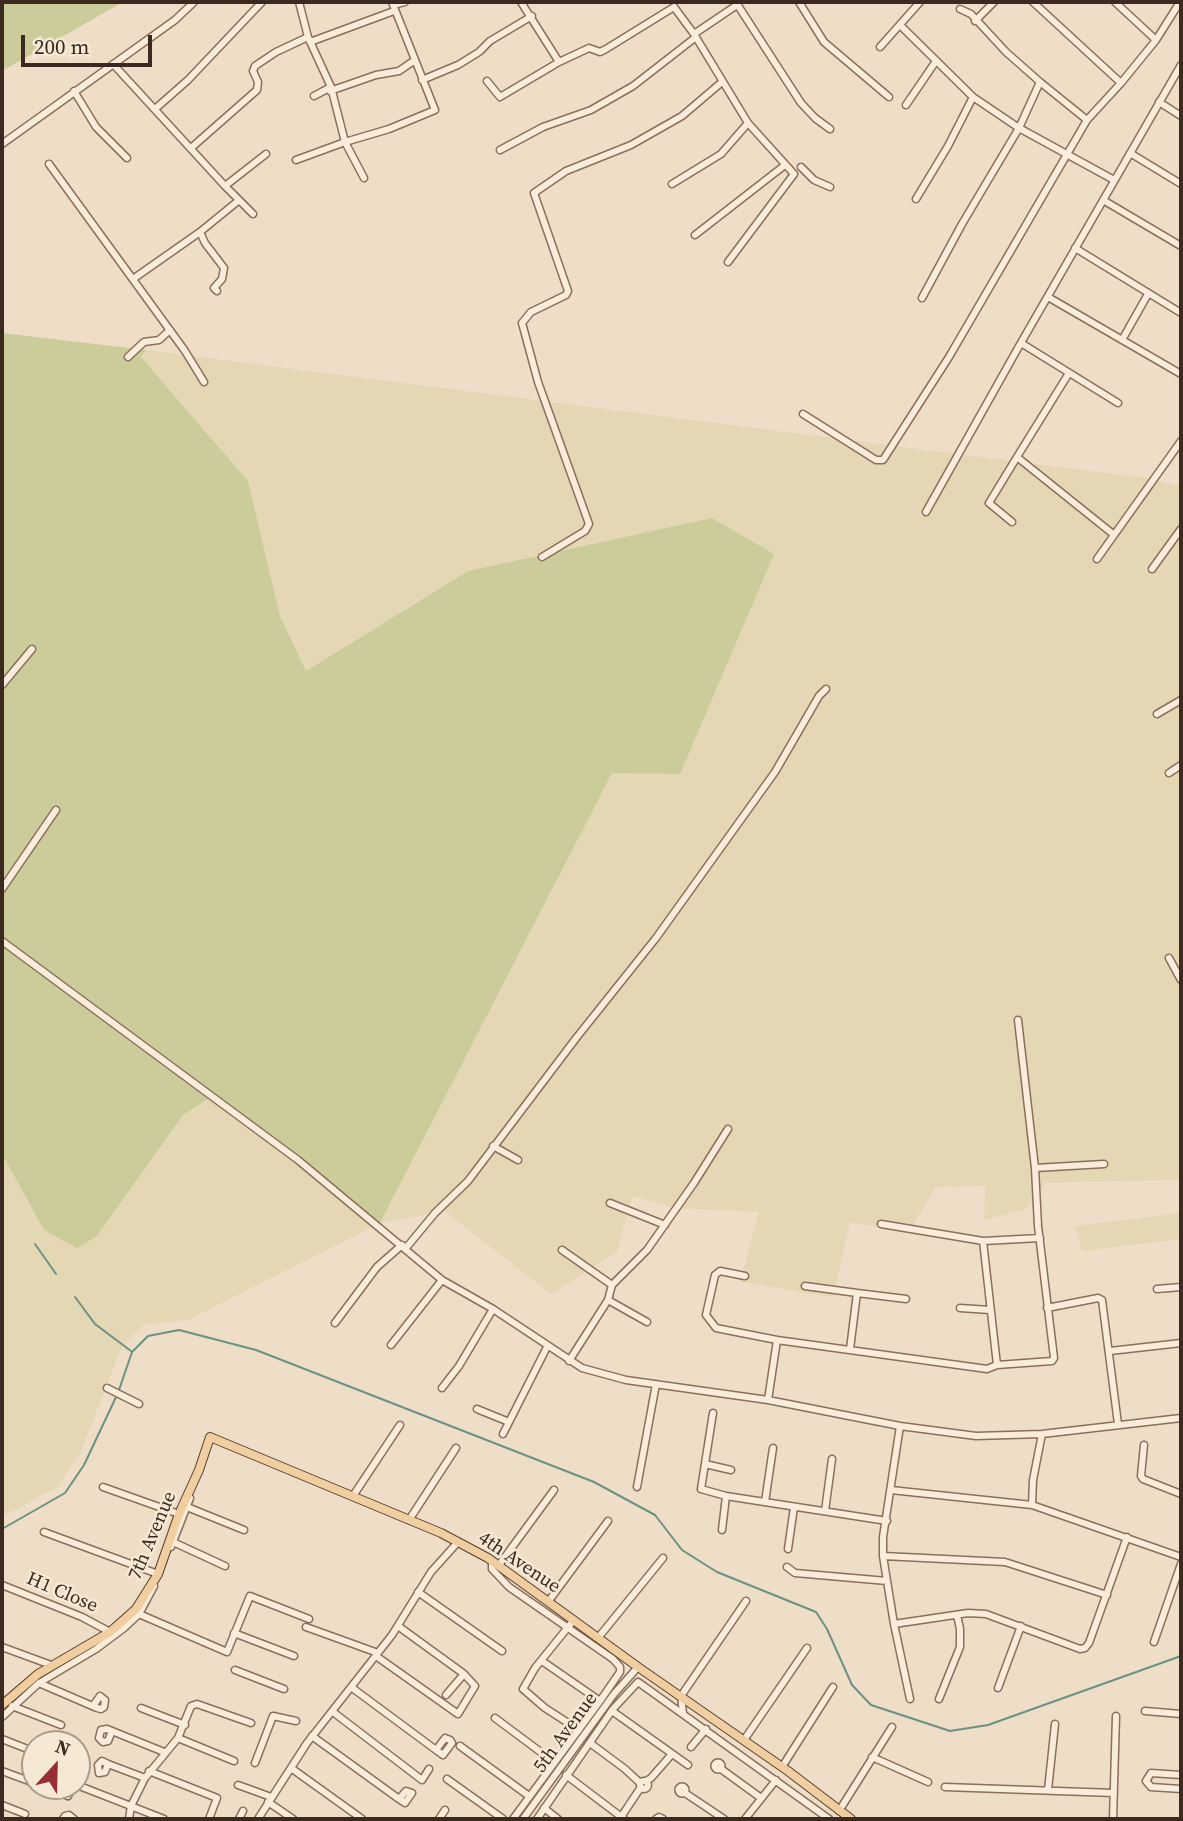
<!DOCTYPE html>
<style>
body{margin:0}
#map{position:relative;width:1183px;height:1821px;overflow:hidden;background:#eedec7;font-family:"Source Serif 4",serif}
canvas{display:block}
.frame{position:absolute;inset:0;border:4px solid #3a2a20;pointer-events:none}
.north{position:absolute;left:21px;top:1730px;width:70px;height:70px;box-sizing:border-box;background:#f5e9d6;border:2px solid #aa9d8d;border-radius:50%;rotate:22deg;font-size:19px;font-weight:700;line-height:28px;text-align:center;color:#3a2a20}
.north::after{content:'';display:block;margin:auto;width:24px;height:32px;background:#982d39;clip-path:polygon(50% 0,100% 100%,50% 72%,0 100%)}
.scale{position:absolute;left:21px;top:35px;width:131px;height:32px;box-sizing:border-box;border:4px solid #3a2a20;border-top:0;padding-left:9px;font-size:21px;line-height:24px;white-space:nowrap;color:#3a2a20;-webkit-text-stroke:5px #f5e9d6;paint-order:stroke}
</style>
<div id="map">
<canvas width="1183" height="1821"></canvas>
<div class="frame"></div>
<div class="north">N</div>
<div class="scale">200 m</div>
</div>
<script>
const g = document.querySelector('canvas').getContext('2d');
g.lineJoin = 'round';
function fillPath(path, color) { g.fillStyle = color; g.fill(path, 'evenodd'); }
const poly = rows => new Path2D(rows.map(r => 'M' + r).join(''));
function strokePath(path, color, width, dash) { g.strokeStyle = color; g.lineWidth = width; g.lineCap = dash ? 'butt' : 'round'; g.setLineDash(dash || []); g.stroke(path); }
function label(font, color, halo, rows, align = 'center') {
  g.font = font + ' "Source Serif 4",serif'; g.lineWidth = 5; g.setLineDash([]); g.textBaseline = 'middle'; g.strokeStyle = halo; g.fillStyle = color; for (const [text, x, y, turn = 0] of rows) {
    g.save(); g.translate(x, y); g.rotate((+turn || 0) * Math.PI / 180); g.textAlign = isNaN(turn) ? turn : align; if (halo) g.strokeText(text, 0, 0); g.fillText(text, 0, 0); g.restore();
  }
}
fillPath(poly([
 [146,350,1145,478,1181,486,1181,1180,1046,1183,1026,1209,984,1220,985,1186,936,1187,908,1233,850,1222,833,1297,740,1282,759,1212,677,1208,632,1196,617,1252,551,1294,444,1211,380,1223,188,1320,144,1325,122,1346,81,1451,57,1487,2,1517,2,1154,44,1230,97,1236,183,1115,211,1097,380,1223,612,773,774,554,712,518,468,571,306,671,280,616,248,481,141,357],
 [1181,1213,1181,1239,1082,1251,1075,1226]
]), '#e4d7b4');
fillPath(poly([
 [2,2,123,2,2,71],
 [2,333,146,350,141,357,248,481,280,616,306,671,468,571,712,518,774,554,680,774,612,773,380,1223,211,1097,183,1115,97,1236,77,1248,44,1230,2,1154]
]), '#cccc9a');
strokePath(poly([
 [35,1244,56,1274],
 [75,1297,95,1324,131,1351],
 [119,1390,132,1352,148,1336,179,1330,256,1350,594,1482,655,1515,682,1550,717,1572,816,1612,827,1629,852,1685,871,1705,950,1731,988,1725,1181,1656],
 [2,1529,65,1493,84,1465,117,1395]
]), '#6e9084', 2);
const minor = poly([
 [299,2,308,37,331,87,314,96],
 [799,2,824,42,889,97],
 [1115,2,1156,40],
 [737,4,801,103,815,118,830,129],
 [393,5,405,2],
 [975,21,994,2],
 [900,25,973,97],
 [310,42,394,11],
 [880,47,920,2],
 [559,62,589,48,600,52,606,49,674,7,694,34],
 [113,64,225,186,266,154],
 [422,80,458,65,479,52,490,41,532,16],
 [487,81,500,97,559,62,521,2],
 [1040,82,1087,120],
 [1121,83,1156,40,1180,2],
 [74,91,96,127,127,158],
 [330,91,376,75,399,71,415,60],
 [1159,102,1181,116],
 [906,105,936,61],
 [155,109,188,80,262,2],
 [2,144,175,20,194,2],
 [191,148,257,90,258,82,253,71,255,66,276,52,308,37],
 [500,150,543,127,591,110,633,86,696,37],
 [1130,153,1181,184],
 [296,160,345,142,331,87],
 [49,164,185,351,204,382],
 [801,167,814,180,830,187],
 [364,178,345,142,389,129,435,110,392,2],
 [672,184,721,154,748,123],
 [225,186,253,214],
 [916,199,948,146,973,97,1019,128,1114,180],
 [1103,200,1181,246],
 [200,232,205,243,224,268,222,279,214,288,217,291],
 [695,235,785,165],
 [1075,248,1181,313],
 [728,262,794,174,748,123,694,34,737,5],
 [133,279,200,232,238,201],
 [1048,297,1181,374],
 [922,298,962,224,1019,128,1040,82,1006,52,971,14,960,9],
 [1122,340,1148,294],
 [1021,343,1118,403],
 [128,357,144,342,159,340,170,330],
 [1069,373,1017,457,1113,534],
 [803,414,876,460,883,460,949,357,1087,120,1121,83,1033,2],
 [926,512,1018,348,1181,65],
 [1012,522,989,503,1017,457],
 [542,557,585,531,589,524,538,382,522,323,531,312,566,295,568,291,534,193,566,171,631,145,682,116,722,82],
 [1097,559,1181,441],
 [1152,569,1181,529],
 [2,685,32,649],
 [1157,714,1181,700],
 [1169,773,1181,765],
 [2,889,56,810],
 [2,941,298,1160,442,1280,493,1309,582,1368,626,1380,768,1400,900,1426,976,1436,1042,1434,1181,1418],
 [1169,958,1181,980],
 [1018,1020,1035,1168],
 [493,1146,518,1160],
 [610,1203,665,1225],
 [881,1224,983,1241,997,1365],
 [983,1241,1040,1238],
 [406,1248,435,1213,468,1181,577,1037,656,938,775,772,819,696,826,689],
 [562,1250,612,1285],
 [745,1276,720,1271,715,1275,706,1315,716,1328,777,1340,987,1369,997,1365,1052,1361,1054,1358,1038,1226,1035,1168,1104,1164],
 [805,1286,857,1293],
 [1157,1289,1181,1287],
 [608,1300,647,1322],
 [960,1308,990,1310],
 [1047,1308,1098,1298,1102,1300,1118,1424],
 [335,1323,377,1267,402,1245],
 [391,1345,442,1280],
 [850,1349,857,1293,906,1299],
 [1110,1351,1181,1343],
 [569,1361,608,1300,612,1285,647,1250,694,1183,728,1129],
 [107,1388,139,1404],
 [442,1388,459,1366,493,1309],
 [768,1400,777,1340],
 [477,1409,509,1422],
 [713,1413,701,1489,726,1496,887,1521],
 [900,1426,883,1537,883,1556,894,1624,910,1699],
 [503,1434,547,1347],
 [1144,1445,1141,1476,1143,1479,1181,1494],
 [705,1464,731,1470],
 [103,1487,179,1514],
 [637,1487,656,1384],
 [891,1490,1032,1505,1181,1557],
 [353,1496,400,1425],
 [765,1502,773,1448],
 [1032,1505,1033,1480,1042,1434],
 [187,1507,244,1530],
 [825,1511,832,1459],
 [409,1520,456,1448],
 [722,1530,726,1496],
 [44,1532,158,1574],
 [173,1542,225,1566],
 [171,1547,190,1498],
 [788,1549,794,1507],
 [883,1556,1005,1562,1107,1595],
 [492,1560,492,1569,509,1587,613,1659,620,1667,620,1672,600,1701,513,1819],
 [499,1565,554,1490],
 [787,1567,795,1573,887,1581],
 [2,1585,82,1617,110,1632],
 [418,1592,502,1651],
 [548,1602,608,1521],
 [139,1614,227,1652,250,1596,309,1619],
 [573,1621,535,1668,523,1689,545,1708,579,1730],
 [894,1624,968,1613,986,1614,1080,1649,1085,1648,1089,1643,1127,1537],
 [306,1627,378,1653],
 [234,1633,294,1656],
 [598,1638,663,1558],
 [1154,1642,1181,1564],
 [2,1647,51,1665],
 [376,1656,458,1714,475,1686,464,1674,398,1626],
 [542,1661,600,1701],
 [235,1670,284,1689],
 [39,1683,97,1708,101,1709,104,1707,105,1700,100,1696,93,1706],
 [351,1687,436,1750,443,1755,452,1743,450,1740,445,1738,436,1750],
 [998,1688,1021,1626],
 [446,1695,464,1674],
 [939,1699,960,1647,960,1629,957,1615],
 [12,1706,61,1725],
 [141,1708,185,1725],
 [612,1711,688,1765],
 [1145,1711,1181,1714],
 [333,1712,422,1780,429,1769],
 [683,1713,681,1696,746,1601],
 [2,1717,39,1683,96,1649,124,1628,139,1614,154,1586],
 [495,1718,554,1762],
 [112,1731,108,1741,103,1742,99,1738,101,1730,107,1729,164,1752],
 [312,1736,323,1744,399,1799,405,1803,412,1793,406,1791,399,1799],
 [178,1738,234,1761],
 [2,1739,35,1752],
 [744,1740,807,1648],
 [590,1743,625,1769,640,1783],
 [460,1746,529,1796],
 [691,1747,706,1729],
 [872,1757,928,1782],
 '714.5 1766a3.5 3.5 0 1 1 7 0a3.5 3.5 0 1 1-7 0Z',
 [255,1763,273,1716,296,1721],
 [108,1764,105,1772,99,1773,98,1765,102,1761,108,1764,145,1778],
 [782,1767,833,1687],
 [291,1768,362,1819],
 [721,1769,761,1798],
 [2,1771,29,1781],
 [149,1771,217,1798,209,1819],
 [566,1775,624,1819],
 [1181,1775,1151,1773,1146,1781,1151,1787,1181,1789],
 [447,1779,503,1819],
 [646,1781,651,1778,672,1754],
 '640 1785a4 4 0 1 1 8 0a4 4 0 1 1-8 0Z',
 [77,1785,164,1819],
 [238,1785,271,1797],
 [61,1786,61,1793,68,1796,73,1786],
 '678.5 1790a3.5 3.5 0 1 1 7 0a3.5 3.5 0 1 1-7 0Z',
 [945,1787,1114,1793],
 [1048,1790,1055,1724],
 [685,1793,724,1819],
 [268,1802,293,1819],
 [2,1805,25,1814],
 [544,1808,558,1819],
 [839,1811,892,1727],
 [621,1817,641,1787],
 [63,1819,65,1816,69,1815,74,1819],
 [129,1819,131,1806,145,1778,178,1738,191,1706,197,1704,251,1723],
 [239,1819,243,1811],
 [258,1819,307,1743,392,1635,431,1572,458,1542],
 [439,1819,445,1810],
 [523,1819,614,1694,638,1667],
 [537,1819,613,1709,638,1682,829,1819],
 [656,1819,659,1817,663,1819],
 [745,1819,776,1780],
 [1113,1819,1116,1716]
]);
const major = poly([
 [2,1705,38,1674,110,1632,136,1609,158,1574,179,1514,199,1470,210,1437,441,1533,488,1558,638,1667,788,1771,851,1819]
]);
strokePath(minor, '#896f5c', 9);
strokePath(major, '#573e30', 10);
strokePath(minor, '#f9ecda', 6);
strokePath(major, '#f0cea0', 8);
label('19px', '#3a2a20', '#f5e9d6', [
 ["7th Avenue",153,1536,-67],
 ["4th Avenue",519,1563,34],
 ["H1 Close",62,1593,23],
 ["5th Avenue",566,1733,-54]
]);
</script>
